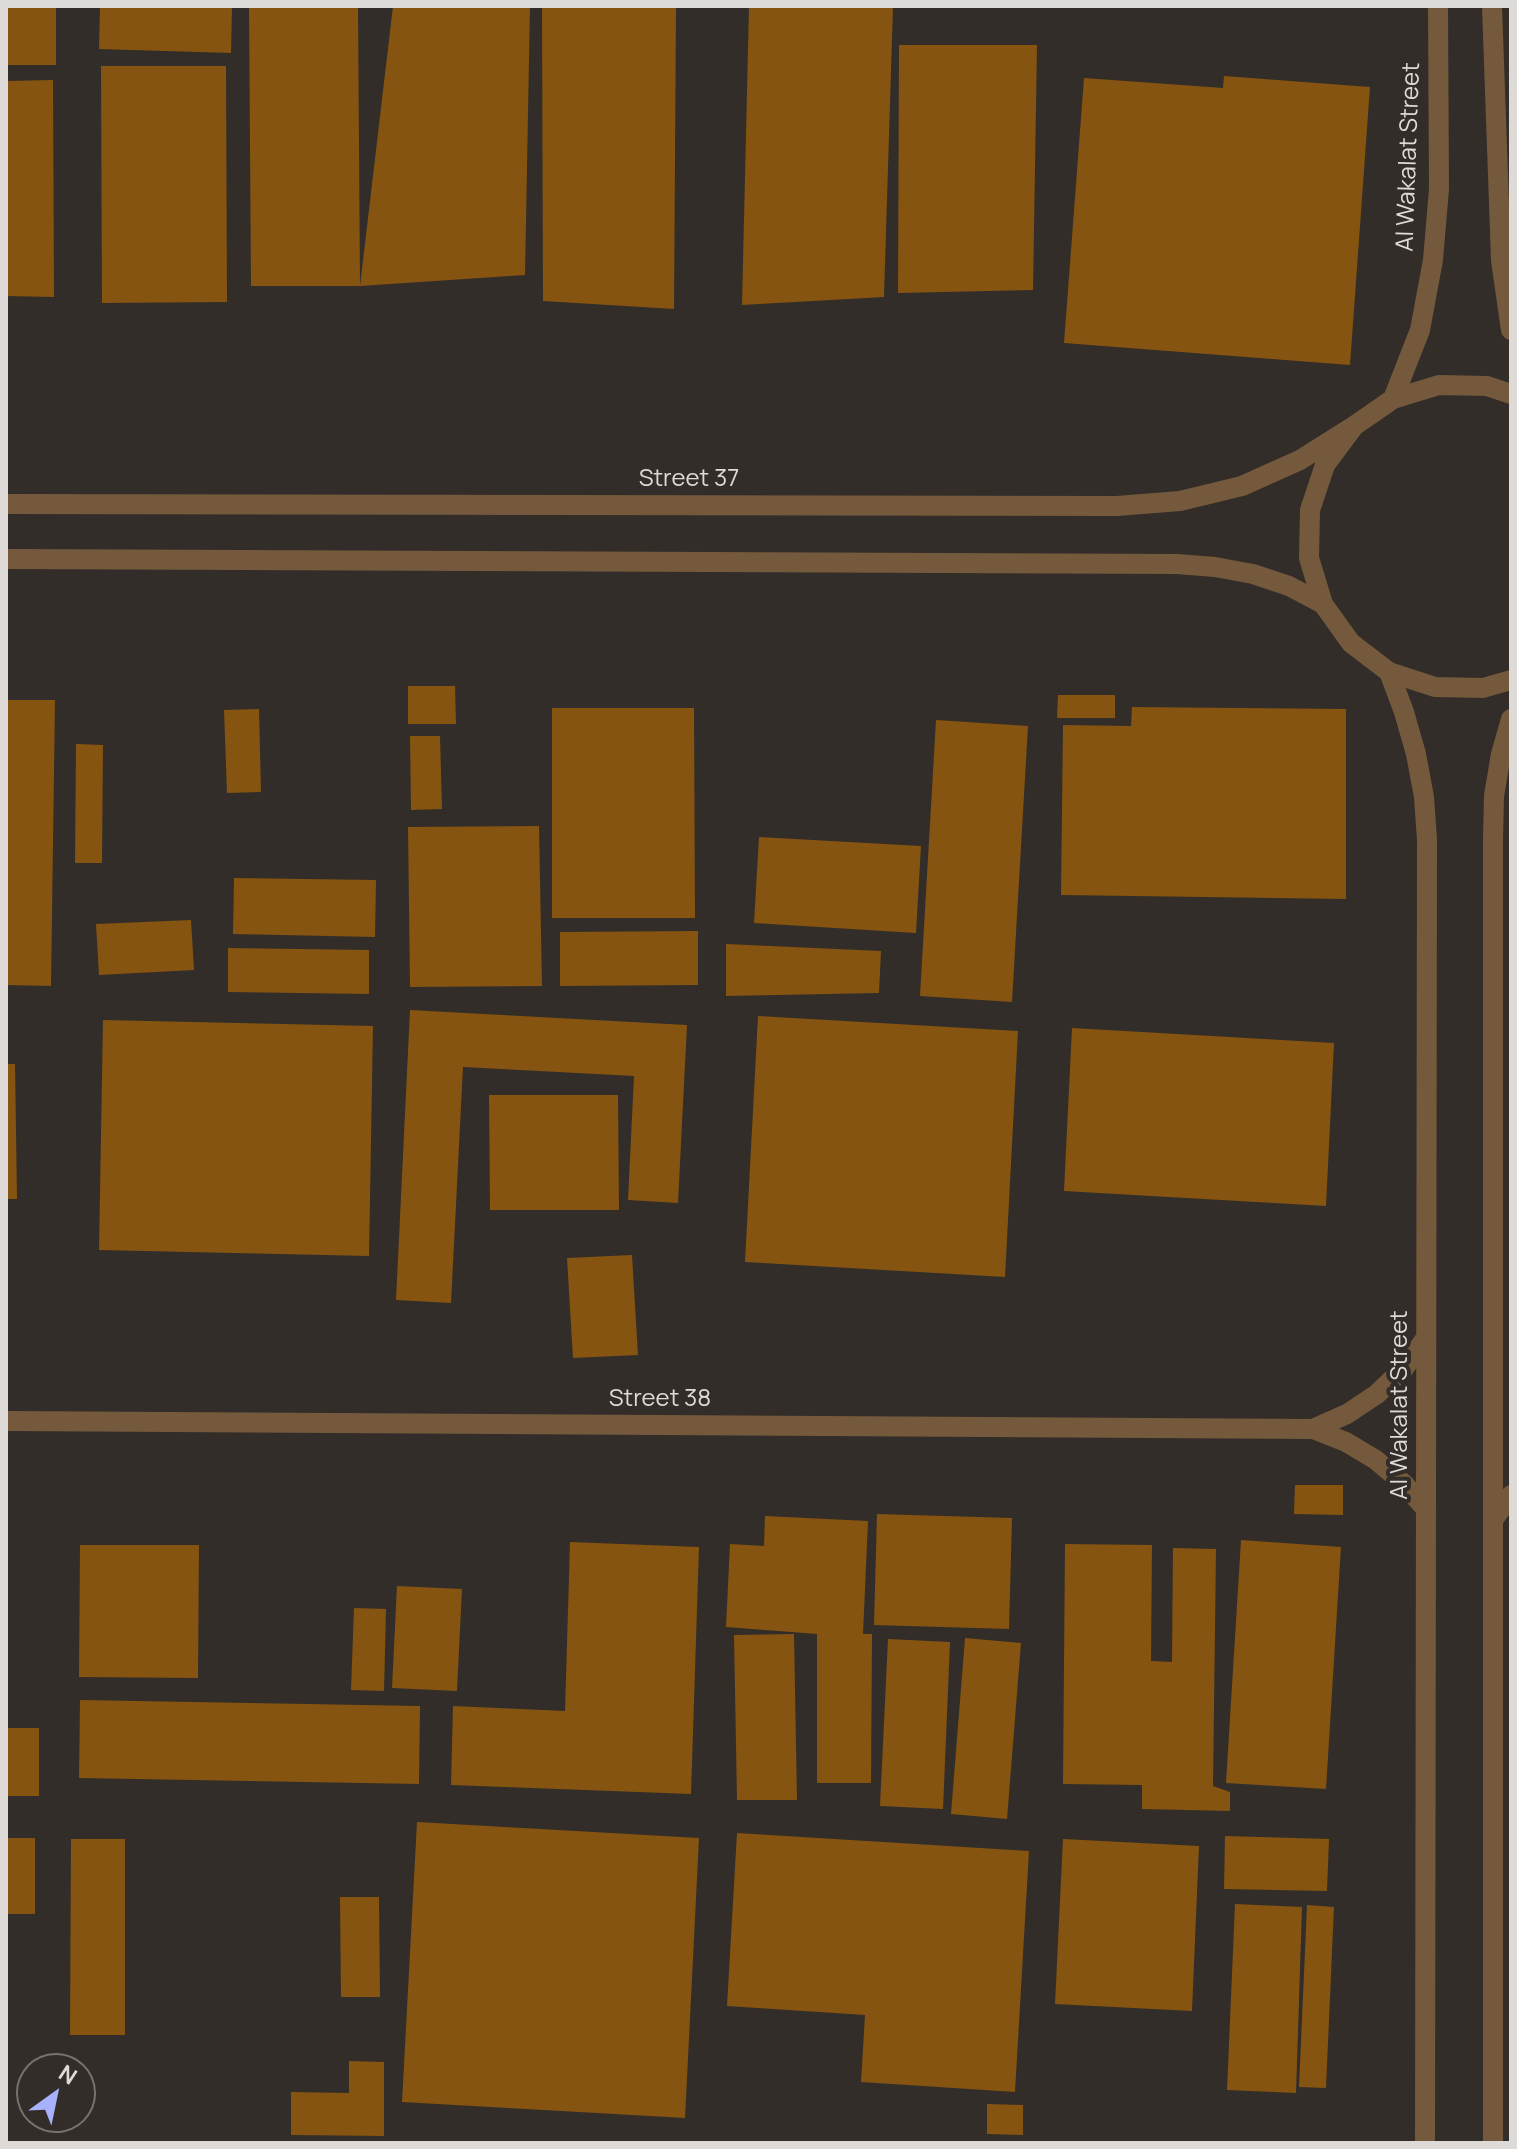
<!DOCTYPE html>
<style>
body{margin:0}
#map{position:relative;width:1517px;height:2149px;overflow:hidden;background:#322d29;font-family:Manrope,sans-serif}
canvas{display:block}
.frame{position:absolute;inset:0;border:8px solid #dddad7;pointer-events:none}
.north{position:absolute;left:16px;top:2053px;width:80px;height:80px;box-sizing:border-box;background:#322d29;border:2px solid #76726f;border-radius:50%;rotate:33deg;font-size:22px;font-weight:700;line-height:32px;text-align:center;color:#dddad7}
.north::after{content:'';display:block;margin:auto;width:28px;height:36px;background:#a7b1fc;clip-path:polygon(50% 0,100% 100%,50% 72%,0 100%)}
</style>
<div id="map">
<canvas width="1517" height="2149"></canvas>
<div class="frame"></div>
<div class="north">N</div>
</div>
<script>
const g = document.querySelector('canvas').getContext('2d');
g.lineJoin = 'round';
function fillPath(path, color) { g.fillStyle = color; g.fill(path, 'evenodd'); }
const poly = rows => new Path2D(rows.map(r => 'M' + r).join(''));
function strokePath(path, color, width, dash) { g.strokeStyle = color; g.lineWidth = width; g.lineCap = dash ? 'butt' : 'round'; g.setLineDash(dash || []); g.stroke(path); }
function label(font, color, halo, rows, align = 'center') {
  g.font = font + ' Manrope,sans-serif'; g.lineWidth = 8; g.setLineDash([]); g.textBaseline = 'middle'; g.strokeStyle = halo; g.fillStyle = color; for (const [text, x, y, turn = 0] of rows) {
    g.save(); g.translate(x, y); g.rotate((+turn || 0) * Math.PI / 180); g.textAlign = isNaN(turn) ? turn : align; if (halo) g.strokeText(text, 0, 0); g.fillText(text, 0, 0); g.restore();
  }
}
fillPath(poly([
 [6,6,56,6,56,65,6,65],
 [100,6,232,6,231,53,99,49],
 [249,6,358,6,360,286,393,6,530,6,525,275,360,286,251,286],
 [542,6,676,6,674,309,543,301],
 [749,6,893,6,884,297,742,305],
 [899,45,1037,45,1033,290,898,293],
 [101,66,226,66,227,302,102,303],
 [1224,76,1370,87,1350,365,1064,343,1084,78,1223,88],
 [53,80,54,297,6,296,6,81],
 [408,686,455,686,456,724,408,724],
 [1058,695,1115,695,1115,718,1057,718],
 [6,700,55,700,51,986,6,985],
 [1132,707,1346,709,1346,899,1061,895,1063,725,1131,726],
 [552,708,694,708,695,918,552,918],
 [259,709,261,792,227,793,224,710],
 [936,720,1028,726,1012,1002,920,996],
 [410,736,440,736,442,809,411,810],
 [76,744,103,745,102,863,75,863],
 [539,826,542,986,410,987,408,827],
 [759,837,921,846,916,933,754,923],
 [234,878,376,880,375,937,233,934],
 [191,920,194,970,99,975,96,924],
 [698,931,698,985,560,986,560,932],
 [726,944,881,951,879,993,726,996],
 [228,948,369,950,369,994,228,992],
 [410,1010,687,1025,678,1203,628,1200,634,1076,463,1067,451,1303,396,1300],
 [758,1016,1018,1031,1005,1277,745,1262],
 [103,1020,373,1026,369,1256,99,1250],
 [1072,1028,1334,1043,1326,1206,1064,1191],
 [6,1064,15,1064,17,1199,6,1199],
 [489,1095,618,1095,619,1210,490,1210],
 [632,1255,638,1355,573,1358,567,1258],
 [1295,1485,1343,1485,1343,1515,1294,1514],
 [877,1514,1012,1518,1009,1629,874,1625],
 [765,1516,868,1521,863,1634,872,1634,871,1783,817,1783,817,1634,726,1627,730,1544,764,1546],
 [1241,1540,1341,1547,1326,1789,1226,1783],
 [570,1542,699,1547,691,1794,451,1785,453,1706,565,1711],
 [1065,1544,1152,1545,1151,1661,1172,1662,1173,1548,1216,1549,1213,1786,1230,1792,1230,1811,1142,1809,1142,1785,1063,1784],
 [80,1545,199,1545,198,1678,79,1677],
 [397,1586,462,1589,457,1691,392,1688],
 [354,1608,386,1609,384,1691,351,1690],
 [794,1634,797,1800,737,1800,734,1635],
 [965,1638,1021,1643,1007,1819,951,1814],
 [888,1639,950,1642,943,1809,880,1806],
 [80,1700,420,1706,419,1784,79,1778],
 [6,1728,39,1728,39,1796,6,1796],
 [417,1822,699,1838,685,2118,402,2102],
 [737,1833,1029,1851,1015,2092,861,2082,865,2015,727,2006],
 [1225,1836,1329,1839,1327,1891,1224,1889],
 [6,1838,35,1838,35,1914,6,1914],
 [71,1839,125,1839,125,2035,70,2035],
 [1063,1839,1199,1846,1192,2011,1055,2004],
 [340,1897,379,1897,380,1997,341,1997],
 [1235,1904,1302,1907,1296,2093,1227,2090],
 [1307,1905,1334,1907,1326,2088,1299,2087],
 [349,2061,384,2062,384,2136,291,2135,291,2092,349,2093],
 [987,2104,1023,2105,1023,2135,987,2134]
]), '#855410');
strokePath(poly([
 [1492,6,1501,260,1511,330],
 [1511,394,1487,386,1439,385,1393,399,1354,426,1325,465,1310,510,1309,558,1323,604,1351,643,1389,672,1435,687,1483,688,1511,680],
 [1393,399,1420,330,1433,260,1439,189,1438,6],
 [6,504,1117,506,1180,501,1242,486,1300,460,1354,426],
 [6,559,1177,564,1215,567,1253,574,1289,586,1323,604],
 [1389,672,1404,712,1416,754,1424,797,1427,840,1425,2143],
 [6,1421,1313,1429,1346,1442,1376,1460,1403,1483,1426,1509],
 [1313,1429,1347,1414,1377,1394,1404,1368,1426,1338],
 [1493,1520,1511,1495],
 [1493,2143,1493,839,1494,796,1501,754,1511,719]
]), '#75593c', 20);
label('24px', '#dddad7', '#322d29', [
 ["Al Wakalat Street",1409,157,-88],
 ["Street 37",689,479],
 ["Street 38",660,1399],
 ["Al Wakalat Street",1400,1405,-90]
]);
</script>
